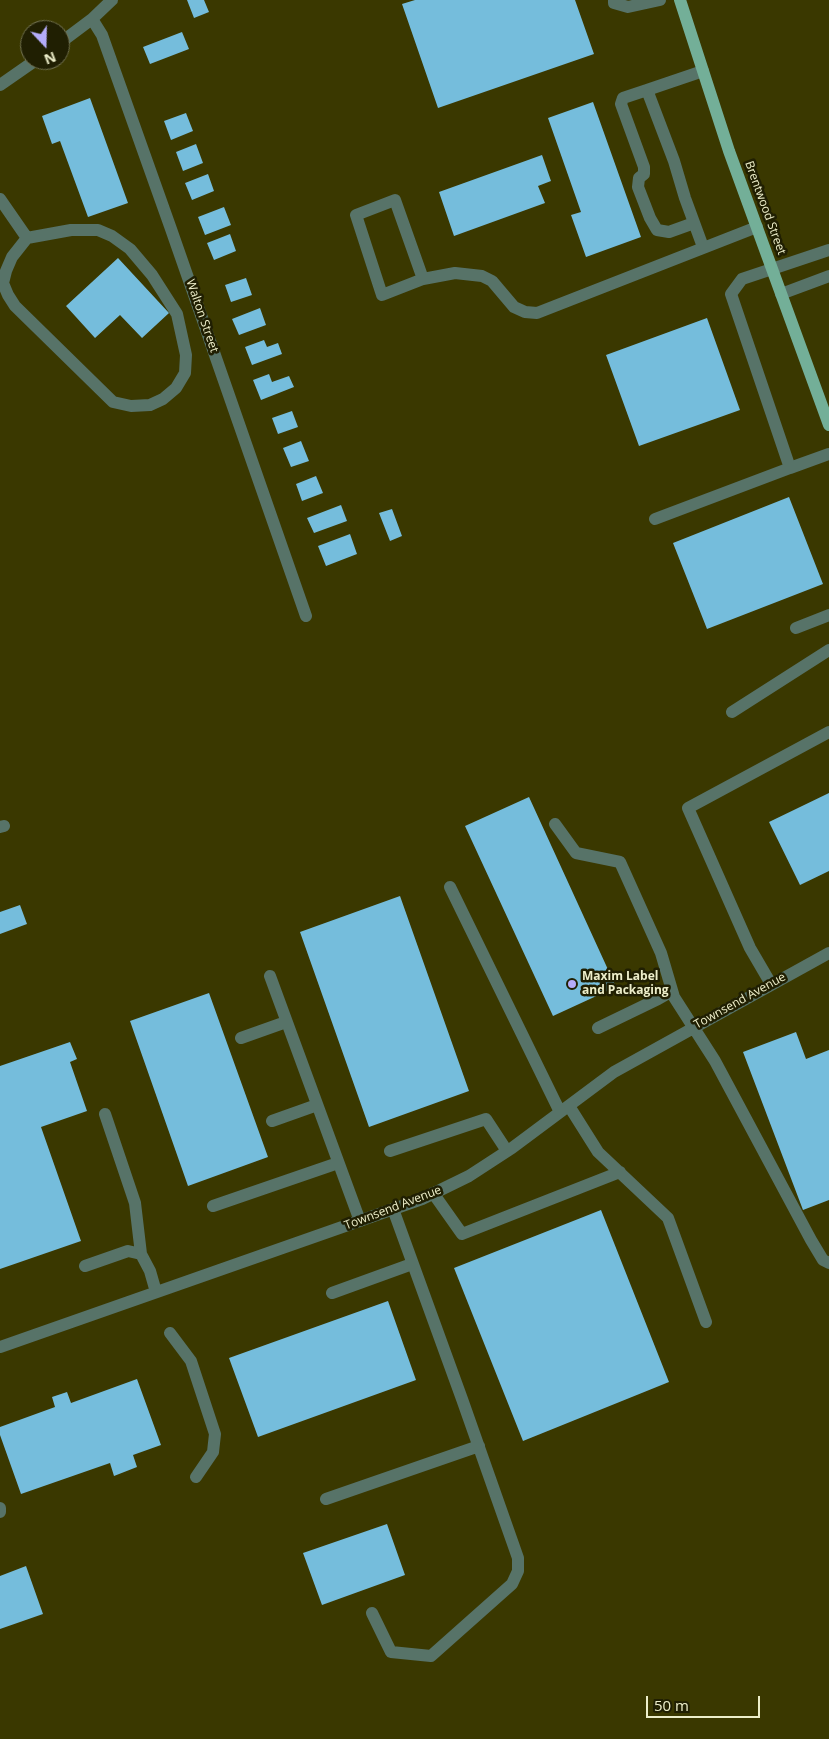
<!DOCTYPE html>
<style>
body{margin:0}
#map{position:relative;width:829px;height:1739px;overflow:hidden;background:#3a3800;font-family:"Open Sans",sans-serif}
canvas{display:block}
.north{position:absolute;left:20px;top:20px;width:50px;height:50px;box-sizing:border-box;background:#201f02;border:1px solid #727252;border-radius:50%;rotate:159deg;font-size:14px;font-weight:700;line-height:20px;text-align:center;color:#edeeca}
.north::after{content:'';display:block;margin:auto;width:18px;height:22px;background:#b4acf9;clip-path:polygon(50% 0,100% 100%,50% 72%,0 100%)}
.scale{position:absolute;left:646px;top:1696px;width:114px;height:22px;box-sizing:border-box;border:2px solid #edeeca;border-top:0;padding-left:6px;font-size:15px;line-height:18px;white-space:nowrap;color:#edeeca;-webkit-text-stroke:4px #201f02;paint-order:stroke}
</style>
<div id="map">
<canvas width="829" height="1739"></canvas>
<div class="north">N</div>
<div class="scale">50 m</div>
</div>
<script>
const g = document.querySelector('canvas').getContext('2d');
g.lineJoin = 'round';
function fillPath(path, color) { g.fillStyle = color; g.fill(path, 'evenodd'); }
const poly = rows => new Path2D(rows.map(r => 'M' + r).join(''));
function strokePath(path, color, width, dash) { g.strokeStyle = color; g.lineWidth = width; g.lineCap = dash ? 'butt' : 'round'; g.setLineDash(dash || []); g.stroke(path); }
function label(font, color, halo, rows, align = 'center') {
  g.font = font + ' "Open Sans",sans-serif'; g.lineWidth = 5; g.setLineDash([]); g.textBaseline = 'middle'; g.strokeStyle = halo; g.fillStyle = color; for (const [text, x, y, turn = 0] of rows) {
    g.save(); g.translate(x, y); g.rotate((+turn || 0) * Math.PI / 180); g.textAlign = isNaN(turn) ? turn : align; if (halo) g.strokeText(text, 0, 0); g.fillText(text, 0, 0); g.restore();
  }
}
fillPath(poly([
 [187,0,204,0,209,12,194,18],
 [415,0,575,0,594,54,438,108,402,4],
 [182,32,189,49,150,64,143,47],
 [90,98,128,203,88,217,60,141,52,144,42,116],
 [593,102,641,237,586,257,571,215,581,212,548,118],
 [186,113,193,131,171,140,164,121],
 [196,144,203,163,183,171,176,152],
 [542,155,551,181,538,186,545,203,454,236,439,192],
 [208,174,214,191,192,200,185,183],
 [224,207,231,225,205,235,198,217],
 [230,234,236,251,214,260,207,243],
 [118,258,169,313,142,338,120,315,95,338,66,306],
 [246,278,252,295,231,302,225,285],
 [260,308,266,325,239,335,232,319],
 [707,318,740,410,639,446,606,355],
 [264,340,267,347,278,343,282,354,252,365,245,347],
 [269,374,272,382,289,376,294,387,261,400,253,380],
 [292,411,298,427,278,434,272,418],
 [301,441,309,461,291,467,283,448],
 [316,476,323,493,302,501,296,484],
 [789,497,823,584,707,629,673,543],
 [341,505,347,521,314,533,307,518],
 [392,509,402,536,390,541,379,513],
 [350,534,357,554,326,566,318,546],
 [829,793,829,871,800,885,769,822],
 [529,797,616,987,553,1016,465,826],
 [400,896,469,1091,369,1127,300,932],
 [20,905,27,924,0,934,0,912],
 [209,993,268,1157,188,1186,130,1021],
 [796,1032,806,1059,829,1050,829,1200,803,1210,743,1052],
 [70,1042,77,1059,70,1062,87,1111,41,1127,81,1241,0,1269,0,1066],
 [601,1210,669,1382,523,1441,454,1268],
 [388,1301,416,1380,258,1437,229,1358],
 [137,1379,161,1445,133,1455,137,1467,114,1476,110,1463,21,1494,0,1435,0,1427,55,1407,52,1397,67,1392,71,1403],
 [387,1524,405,1575,322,1605,303,1553],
 [26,1566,43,1614,0,1629,0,1576]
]), '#75bddc');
strokePath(poly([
 [614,0,614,3,628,7,660,0],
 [92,19,102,35,171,229,306,616],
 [60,43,92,19,112,0],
 [703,71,647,90,674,161,685,198,703,247],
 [0,85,36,60],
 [647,90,623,98,621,104,644,167,644,174,639,178,638,187,650,218,657,230,669,232,694,223],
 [0,199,27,238],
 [71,230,98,230,112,236,130,249,152,275,177,314,186,355,185,373,176,388,163,399,150,405,131,406,113,402,15,306,8,295,3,283,6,271,12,257,27,238,71,230],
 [829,250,742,279,731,294,790,468,829,454],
 [423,279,382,295,356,215,395,200,423,279,455,273,482,276,492,281,514,307,525,312,537,313,757,227],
 [781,294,829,276],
 [655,519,790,468],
 [796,628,829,615],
 [732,712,829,650],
 [555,824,576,853,620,862,661,953,674,997,715,1061,811,1240,823,1260,829,1263],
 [0,827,4,826],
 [450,887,560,1112],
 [270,976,360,1221],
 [771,984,750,948,688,808,829,732],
 [598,1028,658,999,672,991],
 [241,1038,286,1022],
 [569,1106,598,1152,668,1218,706,1322],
 [105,1114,135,1203,141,1254],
 [272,1121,317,1105],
 [390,1151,486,1119,507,1151],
 [433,1193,462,1234,620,1172],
 [213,1206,338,1163],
 [85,1266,128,1251,141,1254,150,1271,156,1292],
 [332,1293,412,1264],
 [170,1333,191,1361,215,1434,213,1452,196,1477],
 [0,1347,422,1199,469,1176,512,1148,614,1072,829,953],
 [326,1499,479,1446],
 [0,1508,0,1512],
 [372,1613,391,1652,431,1656,512,1584,518,1571,518,1558,462,1399,393,1209]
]), '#577368', 12);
strokePath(poly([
 [680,0,729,151,829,425]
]), '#73af98', 12);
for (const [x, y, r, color] of [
 [572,984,5,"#b4acf9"]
]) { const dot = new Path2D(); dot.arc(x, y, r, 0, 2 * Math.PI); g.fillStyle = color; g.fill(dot); strokePath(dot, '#201f02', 2); }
label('12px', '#edeeca', '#201f02', [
 ["Brentwood Street",765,208,70],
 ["Walton Street",202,316,71],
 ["Townsend Avenue",740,1001,-29],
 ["Townsend Avenue",393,1208,-21]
]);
label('bold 12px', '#edeeca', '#201f02', [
 ["Maxim Label",582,977],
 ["and Packaging",582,991]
], 'left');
</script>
